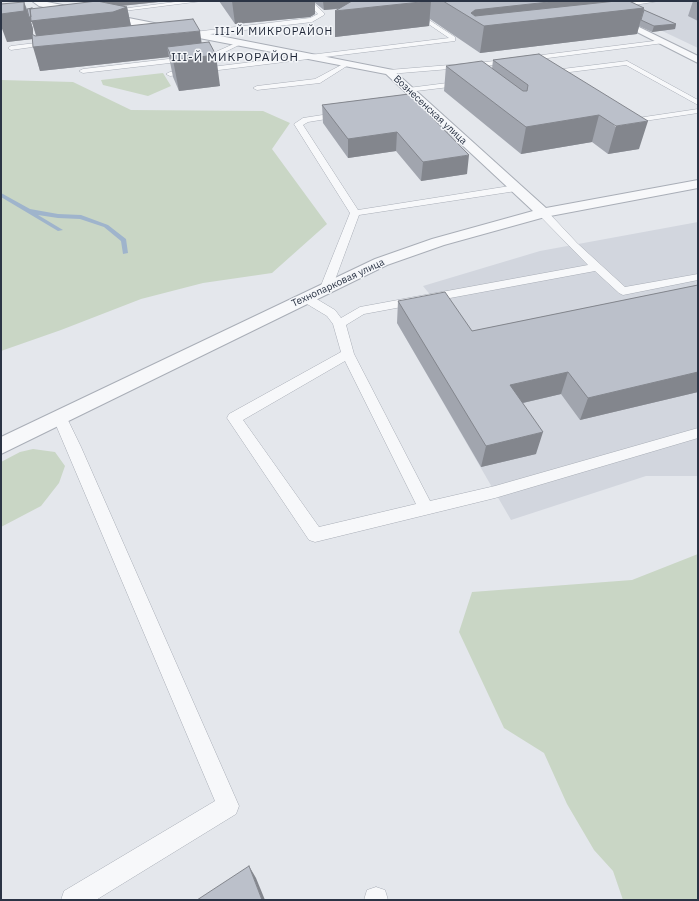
<!DOCTYPE html>
<meta charset="utf-8">
<style>
body{margin:0}
#map{position:relative;width:699px;height:901px;overflow:hidden;background:#e4e7ec;font-family:"IBM Plex Sans",sans-serif}
canvas{display:block}
.frame{position:absolute;inset:0;border:2px solid #2b3445;pointer-events:none}
</style>
<div id="map">
<canvas width="699" height="901"></canvas>
<div class="frame"></div>
</div>
<script>
const g = document.querySelector('canvas').getContext('2d');
g.lineJoin = 'round';
function fillPath(path, color) { g.fillStyle = color; g.fill(path, 'evenodd'); }
const poly = rows => new Path2D(rows.map(r => 'M' + r).join(''));
function strokePath(path, color, width, dash) { g.strokeStyle = color; g.lineWidth = width; g.lineCap = dash ? 'butt' : 'round'; g.setLineDash(dash || []); g.stroke(path); }
function label(font, color, halo, rows, align = 'center') {
  g.font = font + ' "IBM Plex Sans",sans-serif'; g.lineWidth = 3; g.setLineDash([]); g.textBaseline = 'middle'; g.strokeStyle = halo; g.fillStyle = color; for (const [text, x, y, turn = 0] of rows) {
    g.save(); g.translate(x, y); g.rotate((+turn || 0) * Math.PI / 180); g.textAlign = isNaN(turn) ? turn : align; if (halo) g.strokeText(text, 0, 0); g.fillText(text, 0, 0); g.restore();
  }
}
fillPath(poly([
 [629,1,698,1,698,48,656,28,621,2],
 [698,222,698,476,646,476,511,520,397,323,432,297,423,286,540,251]
]), '#d2d6de');
fillPath(poly([
 [163,73,171,86,148,96,103,85,101,80],
 [1,80,73,82,131,110,263,111,290,123,272,149,327,224,272,273,203,283,141,299,61,330,1,351],
 [33,449,55,452,65,466,59,483,41,506,1,527,1,462,20,452],
 [698,554,698,900,623,900,613,871,594,850,567,804,544,753,504,728,459,632,472,592,632,580]
]), '#c9d6c5');
fillPath(poly([
 [1,193,30,209,58,214,81,215,108,225,126,239,128,253,123,254,121,241,104,227,80,219,58,218,38,215,63,230,58,231,1,197,1,193]
]), '#9fb4cc');
const service = poly([
 [183,1,202,1,108,13,105,11,183,1],
 [305,1,311,1,324,13,324,15,312,22,194,36,191,34,194,32,310,18,318,14,305,1],
 [642,1,659,1,615,8,612,6,642,1],
 [423,16,455,37,455,41,170,76,166,74,170,72,449,38,421,19,421,17,423,16],
 [662,40,665,42,664,43,486,66,389,74,385,72,389,70,486,62,662,40],
 [52,41,54,42,54,44,11,50,8,48,11,46,52,41],
 [238,42,243,43,213,58,83,73,79,71,83,69,211,54,238,42],
 [627,61,698,100,698,105,626,65,546,75,542,73,546,71,627,61],
 [345,63,350,64,320,83,257,90,253,88,257,86,315,79,345,63],
 [463,81,466,81,466,85,408,92,404,90,408,88,463,81],
 [698,109,698,113,624,124,620,122,624,120,698,109],
 [342,112,346,114,345,116,308,122,303,125,358,210,516,185,521,188,516,191,359,215,332,288,330,290,322,290,320,288,350,213,294,124,303,118,342,112],
 [543,210,547,211,577,243,625,287,698,274,698,280,623,295,619,293,595,271,364,314,346,325,354,354,430,501,495,486,698,428,698,438,495,498,315,542,309,540,227,418,229,414,341,352,333,324,327,316,302,301,300,298,302,295,310,295,335,310,341,318,360,307,588,265,539,215,538,213,543,210],
 [345,361,416,504,319,527,243,420,345,361],
 [60,413,65,414,81,447,239,806,236,814,96,900,61,900,64,891,215,801,53,418,55,414,60,413],
 [376,887,385,890,388,900,364,900,367,890,376,887]
]);
const minor = poly([
 [32,1,42,1,393,70,546,208,698,180,698,188,545,217,444,245,387,265,1,454,1,437,375,259,432,239,533,211,386,74,85,16,39,6,32,1],
 [576,1,586,1,698,56,698,63,576,1]
]);
strokePath(service, '#a9aeb7', 1);
strokePath(minor, '#a9aeb7', 2);
fillPath(service, '#f7f8fa');
fillPath(minor, '#f7f8fa');
fillPath(poly([
 [82,1,168,1,121,6,127,7,131,26,202,43,220,86,179,91,173,77,169,57,40,71,32,39,7,42,24,2,27,9,32,9,83,3],
 [31,22,32,22,36,36,33,35,33,29],
 [219,1,629,1,644,8,644,10,676,24,675,29,652,32,639,26,637,34,480,53,430,19,429,26,335,37,335,11,338,9,324,10,315,3,315,14,310,17,235,24],
 [693,1,698,1,698,21,688,16],
 [539,54,639,149,608,154,592,142,521,154,444,91,446,66,492,69,493,60],
 [409,94,467,174,421,181,396,151,348,158,323,123,322,105],
 [698,285,698,392,580,420,561,394,523,403,536,454,481,467,397,323,398,301,472,331]
]), '#a1a5ae');
fillPath(poly([
 [88,1,168,1,90,9],
 [232,1,315,1,315,14,310,17,235,24],
 [323,1,403,1,403,2,324,10],
 [431,1,429,26,335,37,335,11],
 [558,1,617,1,644,8,637,34,480,53,484,26,471,13,475,10],
 [24,2,29,17,33,14,127,7,131,26,38,41,32,22,31,22,33,29,33,39,7,42,1,26,1,14],
 [676,24,675,29,652,32,654,26],
 [200,31,203,53,167,47,169,57,40,71,33,47],
 [216,55,220,86,179,91,173,60],
 [599,115,592,142,521,154,526,127],
 [648,121,639,149,608,154,616,126],
 [397,132,396,151,348,158,348,139],
 [469,155,467,174,421,181,423,162],
 [568,372,561,394,505,407,510,385],
 [698,372,698,392,580,420,588,398],
 [543,432,536,454,481,467,486,446],
 [249,866,256,878,265,900,262,900]
]), '#83868d');
const building = poly([
 [97,1,127,7,113,12,31,21,30,9,97,1],
 [352,1,430,1,335,11,352,1],
 [443,1,558,1,475,10,471,13,475,16,616,1,629,1,644,8,484,26,443,1],
 [24,2,24,11,1,14,1,4,24,2],
 [32,8,30,9,31,17,29,17,27,9,32,8],
 [644,10,676,24,654,26,641,20,644,10],
 [193,19,200,31,33,47,32,34,35,36,193,19],
 [209,42,216,55,173,60,167,47,209,42],
 [539,54,648,121,616,126,599,115,526,127,446,66,482,61,523,91,527,91,528,85,493,60,539,54],
 [409,94,469,155,423,162,397,132,348,139,322,105,409,94],
 [698,285,698,372,588,398,568,372,510,385,543,432,486,446,398,301,445,292,472,331,698,285],
 [249,866,262,900,197,900,249,866]
]);
fillPath(building, '#bbc0ca');
strokePath(building, '#83868d', 1);
label('10px', '#2b3445', '#f4f6f9', [
 ["Вознесенская улица",430,110,43],
 ["Технопарковая улица",338,283,-25]
]);
g.letterSpacing = '1px';
label('11px', '#1d2536', '#f4f6f9', [
 ["III-Й МИКРОРАЙОН",274,32]
]);
g.letterSpacing = '0px';
g.letterSpacing = '1px';
label('12px', '#1d2536', '#f4f6f9', [
 ["III-Й МИКРОРАЙОН",235,58]
]);
g.letterSpacing = '0px';
</script>
